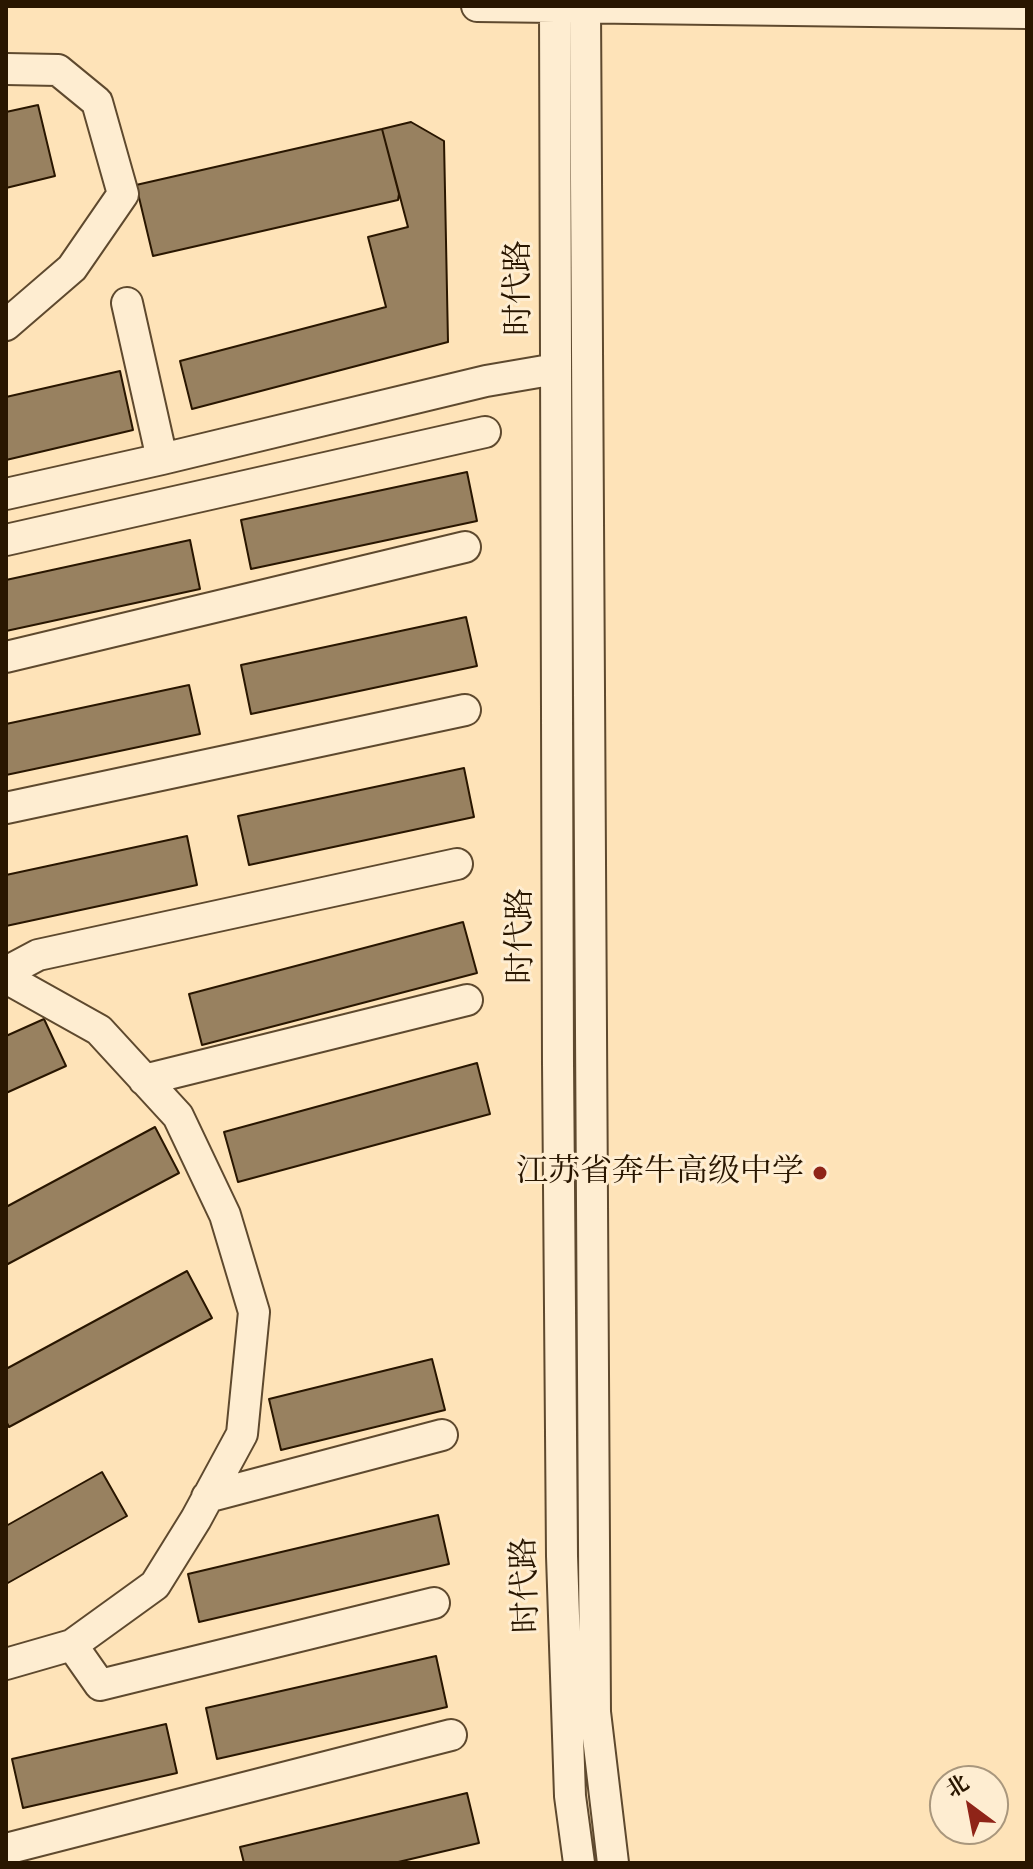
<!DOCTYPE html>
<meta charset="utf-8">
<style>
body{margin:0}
#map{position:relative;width:1033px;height:1869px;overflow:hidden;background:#fee3b8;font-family:"IM FELL Great Primer","Noto Serif SC",serif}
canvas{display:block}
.frame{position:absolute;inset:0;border:8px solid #291600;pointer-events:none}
.north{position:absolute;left:929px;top:1765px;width:80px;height:80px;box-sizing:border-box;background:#feedd1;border:2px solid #a9977d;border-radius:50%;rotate:328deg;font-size:22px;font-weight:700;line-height:32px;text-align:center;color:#291600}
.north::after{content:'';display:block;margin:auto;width:28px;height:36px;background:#8f2418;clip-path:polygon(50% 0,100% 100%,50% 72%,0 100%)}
</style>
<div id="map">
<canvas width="1033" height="1869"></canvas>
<div class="frame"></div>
<div class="north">北</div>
</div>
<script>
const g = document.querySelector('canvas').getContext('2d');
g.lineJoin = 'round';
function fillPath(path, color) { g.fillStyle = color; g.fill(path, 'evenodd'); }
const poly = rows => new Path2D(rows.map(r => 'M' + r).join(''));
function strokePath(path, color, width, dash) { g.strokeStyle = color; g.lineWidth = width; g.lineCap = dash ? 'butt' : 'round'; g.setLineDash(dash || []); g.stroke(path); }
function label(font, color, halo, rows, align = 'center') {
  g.font = font + ' "IM FELL Great Primer","Noto Serif SC",serif'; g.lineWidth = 6; g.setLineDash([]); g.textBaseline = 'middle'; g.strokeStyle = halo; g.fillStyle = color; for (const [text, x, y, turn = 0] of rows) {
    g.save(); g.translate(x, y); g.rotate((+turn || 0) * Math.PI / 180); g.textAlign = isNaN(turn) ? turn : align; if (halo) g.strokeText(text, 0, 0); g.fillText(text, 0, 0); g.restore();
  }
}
const building = poly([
 [38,105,55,176,6,188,6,112,38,105],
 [411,122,444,141,448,342,192,409,180,361,386,307,368,237,408,227,382,129,411,122],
 [382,129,399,194,398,200,153,256,136,185,382,129],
 [120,371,133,430,6,460,6,397,120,371],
 [467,472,477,521,251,569,241,520,467,472],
 [190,540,200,589,6,631,6,580,190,540],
 [466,617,477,666,251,714,241,665,466,617],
 [189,685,200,734,6,775,6,724,189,685],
 [464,768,474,817,249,865,238,816,464,768],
 [187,836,197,885,6,926,6,875,187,836],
 [463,922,477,973,202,1045,189,994,463,922],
 [44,1019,66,1066,6,1093,6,1036,44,1019],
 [477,1063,490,1114,238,1182,224,1132,477,1063],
 [155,1127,179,1173,6,1265,6,1207,155,1127],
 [187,1271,212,1318,9,1427,6,1421,6,1369,187,1271],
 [432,1359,445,1410,281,1450,269,1399,432,1359],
 [102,1472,127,1516,6,1584,6,1526,102,1472],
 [438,1515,449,1564,199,1622,188,1574,438,1515],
 [436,1656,447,1707,217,1759,206,1708,436,1656],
 [166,1724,177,1773,23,1808,12,1759,166,1724],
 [467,1793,479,1843,394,1863,244,1863,240,1847,467,1793]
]);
fillPath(building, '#988160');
strokePath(building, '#291600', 2);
const minor = poly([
 [477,6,1027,13],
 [555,8,558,1062,562,1556,570,1796,579,1863],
 [585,8,595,1712,613,1863],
 [6,69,58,70,97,102,123,194,72,268,6,325],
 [127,303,162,459],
 [6,494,162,459,486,381,556,369],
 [6,540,485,432],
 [6,657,465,547],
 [6,808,465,710],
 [6,972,38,955,457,864],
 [6,978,99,1030,178,1116,225,1215,254,1312,242,1434,196,1519,155,1585,72,1645,6,1664],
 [144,1080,467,1000],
 [207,1497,442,1435],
 [72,1645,100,1685,434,1603],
 [6,1849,451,1735]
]);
strokePath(minor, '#5e492e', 34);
strokePath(minor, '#feedd1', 30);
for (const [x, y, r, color] of [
 [820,1173,8,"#8f2418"]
]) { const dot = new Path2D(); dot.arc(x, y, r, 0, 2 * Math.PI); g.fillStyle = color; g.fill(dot); strokePath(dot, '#feedd1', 3); }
label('32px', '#291600', '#feedd1', [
 ["时代路",520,288,-90],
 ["时代路",522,936,-90],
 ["时代路",527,1585,-92]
]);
label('32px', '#291600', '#feedd1', [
 ["江苏省奔牛高级中学",804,1173]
], 'right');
</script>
